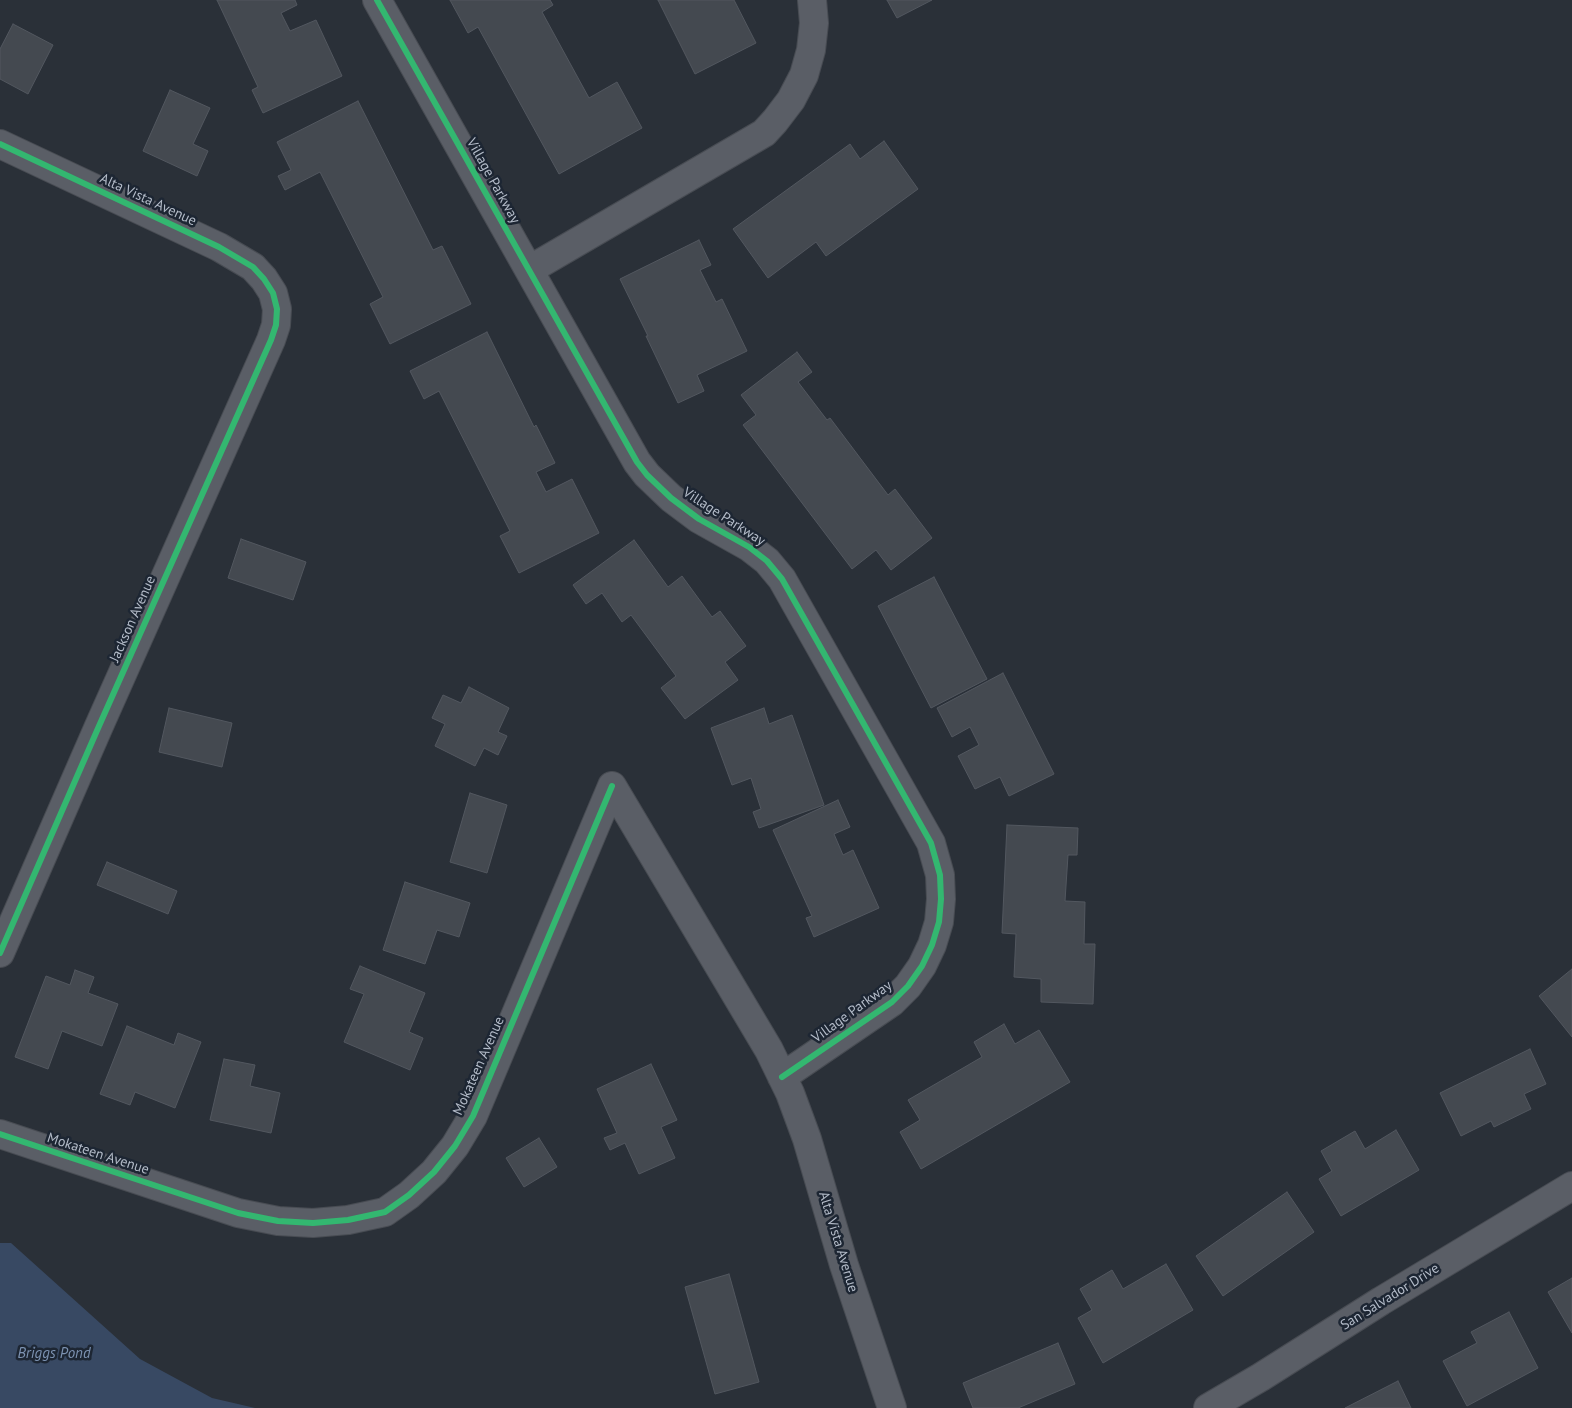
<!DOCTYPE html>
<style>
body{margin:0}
canvas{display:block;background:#2a3038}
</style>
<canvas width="1572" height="1408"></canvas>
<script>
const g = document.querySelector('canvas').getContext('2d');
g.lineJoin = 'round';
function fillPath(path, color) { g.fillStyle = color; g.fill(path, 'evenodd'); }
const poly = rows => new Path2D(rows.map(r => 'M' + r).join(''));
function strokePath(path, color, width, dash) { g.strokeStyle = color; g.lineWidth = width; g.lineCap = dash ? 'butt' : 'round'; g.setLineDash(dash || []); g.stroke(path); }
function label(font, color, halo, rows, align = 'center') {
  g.font = font + ' "PT Sans",sans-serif'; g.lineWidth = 5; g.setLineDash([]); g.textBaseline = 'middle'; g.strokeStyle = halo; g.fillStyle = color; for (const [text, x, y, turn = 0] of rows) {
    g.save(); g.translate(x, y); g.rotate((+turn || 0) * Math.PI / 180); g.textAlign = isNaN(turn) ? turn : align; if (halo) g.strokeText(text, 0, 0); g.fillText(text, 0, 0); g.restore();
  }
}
fillPath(poly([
 [0,1243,11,1243,140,1359,212,1398,255,1408,0,1408]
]), '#384963');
const building = poly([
 [217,0,295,0,297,5,281,13,290,31,316,20,342,76,263,113,252,90,258,87,217,0],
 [450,0,550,0,553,5,542,12,589,98,617,82,642,128,559,174,478,27,468,33,450,0],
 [658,0,734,0,756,43,695,74,658,0],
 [887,0,932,0,897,18,887,0],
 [13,24,53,45,28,94,0,79,0,49,13,24],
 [170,90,210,108,193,144,208,151,197,176,143,151,170,90],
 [358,101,433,250,442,246,471,304,390,344,370,304,383,297,320,172,285,190,278,176,291,170,277,142,358,101],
 [884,141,918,189,826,256,816,242,768,278,733,229,850,144,860,159,884,141],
 [699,240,711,265,700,270,716,302,722,299,747,351,697,375,704,391,678,403,646,336,648,336,620,279,699,240],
 [487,332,534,427,536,425,555,463,536,472,546,492,572,479,599,533,519,573,500,536,510,531,439,391,424,399,410,371,487,332],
 [797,352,812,372,798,382,827,420,830,418,888,495,895,489,932,538,891,570,876,550,852,569,743,425,756,415,741,395,797,352],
 [241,539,306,562,293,600,228,578,241,539],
 [634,540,668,587,682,576,712,617,720,611,746,646,725,662,738,680,685,719,661,688,676,676,631,615,622,622,602,593,586,604,573,585,634,540],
 [934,577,987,679,931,708,878,606,934,577],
 [1003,673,1054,774,1009,796,1000,777,975,789,958,756,979,745,970,727,952,737,937,708,1003,673],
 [469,687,509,708,498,732,507,736,498,755,484,748,475,766,435,746,445,724,432,718,443,695,461,703,469,687],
 [169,708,232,723,222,767,159,752,169,708],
 [764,708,769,724,792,715,824,805,759,828,753,812,761,809,751,778,732,785,711,728,764,708],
 [470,793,507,805,487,873,450,862,470,793],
 [838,800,850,827,834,834,843,855,853,850,879,908,814,937,806,918,812,916,773,830,838,800],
 [1007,825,1078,828,1077,855,1068,855,1065,901,1085,902,1084,944,1095,944,1093,1004,1041,1002,1041,979,1014,977,1016,934,1002,933,1007,825],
 [107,862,177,891,168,914,97,885,107,862],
 [405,882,470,903,459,937,437,930,425,964,383,950,405,882],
 [360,966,425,993,409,1032,423,1038,410,1070,344,1042,364,994,350,989,360,966],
 [1572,969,1572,1037,1539,996,1572,969],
 [75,970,94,977,88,993,118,1004,102,1046,62,1031,48,1069,15,1057,46,976,70,985,75,970],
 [1004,1024,1015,1044,1039,1030,1070,1082,921,1169,900,1132,920,1120,908,1100,982,1057,974,1042,1004,1024],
 [127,1026,174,1045,178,1033,201,1042,175,1108,135,1092,130,1105,100,1094,127,1026],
 [1530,1049,1546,1084,1524,1094,1531,1109,1494,1127,1491,1121,1461,1136,1440,1093,1530,1049],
 [224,1059,255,1065,250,1086,280,1093,271,1133,210,1120,224,1059],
 [651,1064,677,1120,661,1127,675,1158,639,1174,625,1143,610,1150,604,1138,617,1133,597,1089,651,1064],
 [1396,1130,1419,1170,1341,1216,1319,1179,1332,1171,1321,1151,1355,1131,1365,1149,1396,1130],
 [539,1138,557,1167,524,1187,506,1158,539,1138],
 [1287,1192,1314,1232,1223,1296,1196,1256,1287,1192],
 [1166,1264,1193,1310,1103,1363,1078,1318,1092,1310,1080,1289,1112,1270,1123,1289,1166,1264],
 [729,1274,759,1382,715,1394,685,1287,729,1274],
 [1572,1278,1572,1333,1548,1292,1572,1278],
 [1509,1312,1538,1368,1467,1406,1443,1361,1477,1343,1471,1332,1509,1312],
 [1058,1343,1075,1384,1018,1408,973,1408,963,1383,1058,1343],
 [1398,1381,1411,1408,1345,1408,1398,1381]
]);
fillPath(building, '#444950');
strokePath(building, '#52575f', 1);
const minor = poly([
 [377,0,637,462,647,475,671,498,699,519,749,547,767,561,782,579,931,843,940,875,941,899,939,922,932,945,922,966,908,986,892,1002,782,1077],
 [0,144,219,247,253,267,264,279,273,293,277,309,276,325,271,340,99,726,0,953],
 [529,270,764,133,775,121,791,100,804,75,811,50,814,23,812,0],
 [612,786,769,1050,790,1093,807,1139,844,1265,892,1408],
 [0,1134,238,1213,278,1221,313,1223,348,1220,385,1212,409,1195,434,1172,455,1146,473,1116,612,786],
 [1208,1408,1261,1377,1381,1301,1572,1186]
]);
strokePath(minor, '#484c53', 30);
strokePath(minor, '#5a5e66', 28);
strokePath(poly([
 [377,0,637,462,647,475,671,498,699,519,749,547,767,561,782,579,931,843,940,875,941,899,939,922,932,945,922,966,908,986,892,1002,782,1077],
 [0,144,219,247,253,267,264,279,273,293,277,309,276,325,271,340,99,726,0,953],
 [0,1134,238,1213,278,1221,313,1223,348,1220,385,1212,409,1195,434,1172,455,1146,473,1116,612,786]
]), '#33b770', 6);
label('14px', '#b4bcc9', '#1d2633', [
 ["Village Parkway",493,181,61],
 ["Alta Vista Avenue",148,200,25],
 ["Village Parkway",724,517,33],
 ["Jackson Avenue",133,619,-66],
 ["Village Parkway",852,1012,-36],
 ["Mokateen Avenue",479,1066,-66],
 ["Mokateen Avenue",98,1154,18],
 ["Alta Vista Avenue",838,1242,73],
 ["San Salvador Drive",1390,1297,-32]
]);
label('italic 15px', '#7c92b1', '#1d2633', [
 ["Briggs Pond",54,1354]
]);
</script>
